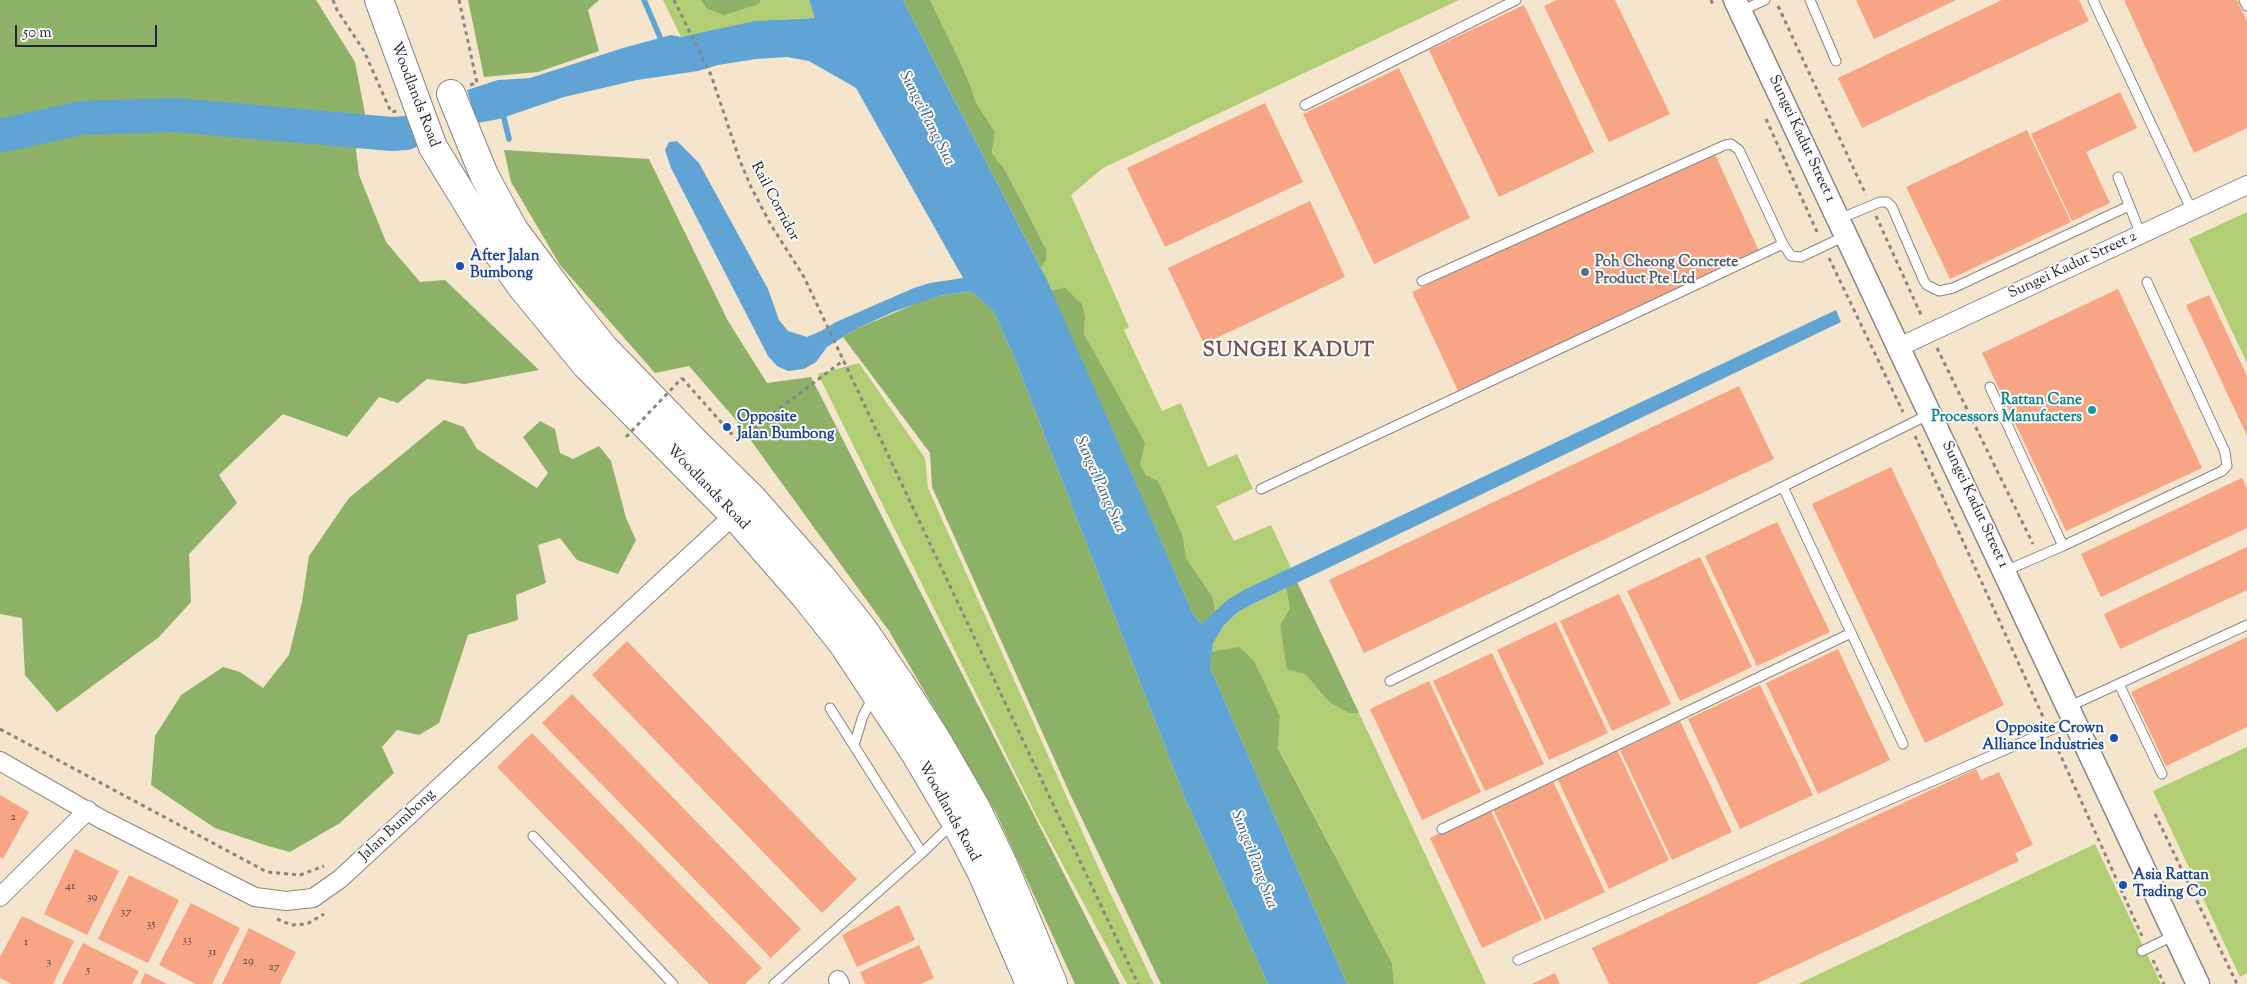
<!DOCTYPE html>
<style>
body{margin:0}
#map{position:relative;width:2247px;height:984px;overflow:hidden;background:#f5e5cc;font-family:"Sorts Mill Goudy",serif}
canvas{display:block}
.scale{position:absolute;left:15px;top:25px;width:142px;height:22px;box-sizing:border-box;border:2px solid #22223b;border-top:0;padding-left:6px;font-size:15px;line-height:18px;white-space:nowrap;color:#22223b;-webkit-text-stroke:4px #fdfcf7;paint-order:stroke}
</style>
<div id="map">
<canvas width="2247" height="984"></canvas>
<div class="scale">50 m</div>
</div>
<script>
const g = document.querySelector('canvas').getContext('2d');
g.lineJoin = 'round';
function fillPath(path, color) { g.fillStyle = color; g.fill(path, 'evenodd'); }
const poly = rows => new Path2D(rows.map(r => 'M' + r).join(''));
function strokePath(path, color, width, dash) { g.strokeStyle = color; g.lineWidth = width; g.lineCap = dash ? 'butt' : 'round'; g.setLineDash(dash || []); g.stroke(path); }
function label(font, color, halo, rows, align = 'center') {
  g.font = font + ' "Sorts Mill Goudy",serif'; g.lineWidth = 4; g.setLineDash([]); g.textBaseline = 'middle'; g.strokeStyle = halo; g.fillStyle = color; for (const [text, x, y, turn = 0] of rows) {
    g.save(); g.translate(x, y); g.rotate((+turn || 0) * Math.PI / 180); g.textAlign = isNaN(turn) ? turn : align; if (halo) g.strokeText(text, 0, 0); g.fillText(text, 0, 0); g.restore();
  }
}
fillPath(poly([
 [663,0,701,0,706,8,759,4,761,0,809,0,816,18,785,19,681,37],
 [930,0,1459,0,1103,168,1071,195,1129,327,1124,330,1162,411,1181,403,1208,467,1237,454,1253,489,1216,506,1234,541,1271,525,1291,568,1227,600,1216,612,1212,596,1186,558,1183,537,1140,464,1108,378,1084,334,1085,317,1064,287,1051,291,1041,268,1046,260,1046,249,1005,170,992,153,995,132,976,103,971,87,956,53],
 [2247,212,2247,363,2189,239],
 [859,363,925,458,928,488,1104,880,1154,984,1127,984,1036,815,818,374],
 [1286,588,1290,608,1280,625,1305,674,1330,703,1349,713,1359,713,1486,984,1394,984,1392,963,1278,747,1280,716,1211,652,1213,642,1224,625,1238,612],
 [2247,747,2247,973,2240,977,2153,791],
 [2095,844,2161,984,1798,984]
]), '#b2ce74');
fillPath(poly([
 [0,0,316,0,355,62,366,119,356,150,359,175,386,242,420,282,445,280,539,370,465,384,427,379,398,403,379,397,347,437,283,414,219,475,237,503,189,554,191,602,159,637,57,712,25,675,22,618,0,614],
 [468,0,599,0,588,10,599,51,538,72,484,77],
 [701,0,761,0,759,4,724,15,706,8],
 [903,0,930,0,956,53,971,87,976,103,995,132,992,153,1005,170,1046,249,1046,260,1041,268],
 [504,150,649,159,728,321,767,383,811,377,1120,984,1075,984,996,813,889,631,736,420,689,366,655,373,560,265,511,182],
 [1064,287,1082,304,1085,317,1084,334,1145,443,1140,464,1146,475,1158,481,1183,537,1186,558,1212,596,1216,612,1202,624,1193,614,1051,291],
 [971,291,994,312,1017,364,1185,798,1268,984,1161,984,1070,794,932,487,930,453,843,337,856,329,920,302,939,296],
 [444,420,464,427,477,449,537,488,548,473,523,437,540,421,555,429,560,453,573,459,599,446,611,461,626,518,636,540,618,574,577,560,560,538,538,545,546,583,516,595,518,620,468,635,439,723,419,735,397,730,382,747,394,773,340,823,290,852,268,846,215,828,151,785,155,736,181,695,223,667,240,672,263,688,289,655,302,602,309,556,349,498],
 [1297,582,1359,713,1349,713,1330,703,1305,674,1287,669,1280,625,1290,608,1286,588],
 [1239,647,1254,661,1280,716,1278,748,1392,963,1394,984,1347,984,1210,667,1211,652]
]), '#8db166');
fillPath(poly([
 [809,0,903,0,1047,280,1193,614,1202,624,1227,600,1246,589,1836,310,1841,322,1253,604,1238,612,1224,625,1213,643,1210,667,1347,984,1268,984,1185,798,1017,364,994,312,971,291,939,296,893,312,856,329,827,347,816,362,804,369,788,371,777,366,768,356,671,168,665,150,669,142,677,141,699,163,768,289,779,320,788,331,807,337,821,331,836,322,914,288,930,283,963,278,856,88,809,61,787,57,756,59,718,65,698,71,637,80,564,97,499,119,477,123,467,90,498,80,530,78,623,48,671,35,681,37,755,21,815,18]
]), '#5fa4d4');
strokePath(poly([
 [644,0,663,44],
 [502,110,509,139]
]), '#5fa4d4', 5.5);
strokePath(poly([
 [0,136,82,118,175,115,392,134,406,133]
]), '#5fa4d4', 34);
fillPath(poly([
 [1557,0,1615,0,1670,114,1609,142,1544,6],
 [1856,0,1956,0,1874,39],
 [2002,0,2079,0,2089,21,1862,128,1838,78],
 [2124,0,2237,0,2247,21,2247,128,2194,153],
 [1524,5,1594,152,1499,197,1429,50],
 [1399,68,1470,218,1374,264,1303,114],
 [2120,92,2137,128,2086,152,2110,203,2072,221,2031,134],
 [1265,103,1303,182,1165,247,1127,168],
 [2027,130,2071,222,1950,279,1906,187],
 [1714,152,1759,251,1458,391,1412,292],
 [1310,201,1345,277,1204,344,1168,268],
 [2118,289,2202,468,2066,531,1982,353],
 [2209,295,2247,376,2247,436,2186,305],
 [1739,386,1774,459,1364,653,1329,580],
 [1891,467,2004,705,1925,743,1812,504],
 [2242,478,2247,488,2247,528,2101,597,2081,554],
 [1777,522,1830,632,1757,666,1705,556],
 [2247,547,2247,590,2120,649,2104,614],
 [1700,557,1752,667,1680,701,1627,591],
 [1619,594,1671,704,1612,731,1560,621],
 [1556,622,1608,733,1549,760,1497,650],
 [2247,637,2247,727,2166,766,2131,692],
 [627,641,857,879,822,913,592,675],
 [1838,649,1890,760,1818,794,1766,683],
 [1492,653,1544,764,1485,791,1433,681],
 [1429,681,1481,792,1422,820,1370,709],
 [1760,685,1813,795,1740,829,1688,719],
 [572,694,801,929,771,958,542,723],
 [1680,721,1732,832,1672,860,1620,750],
 [532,733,762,968,745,984,709,984,497,767],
 [1617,750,1669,860,1609,889,1557,778],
 [1976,769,1981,780,1999,772,2033,845,2015,853,2019,861,1756,984,1609,984,1592,948],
 [1553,781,1605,892,1545,920,1493,809],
 [0,795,29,812,3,859,0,857],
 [1490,809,1542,920,1482,948,1430,838],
 [75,849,119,871,87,935,44,914],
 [129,875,179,900,148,963,98,939],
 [191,903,240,928,212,984,196,984,159,965],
 [899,905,915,940,857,967,842,935],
 [22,916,74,941,53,984,12,984,0,978,0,957],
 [249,928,296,952,280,984,222,984],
 [83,943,139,971,132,984,62,984],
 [919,945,934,978,921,984,865,984,860,972],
 [145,973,167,984,140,984],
 [1555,973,1560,984,1532,984]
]), '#f8a585');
const service = poly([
 [1810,0,1836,61],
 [2093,0,2192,211],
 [2244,0,2247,6],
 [1741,11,1765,0],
 [1305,105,1516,0],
 [2118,177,2141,235],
 [1839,219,1880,202,1887,202,1892,207,1924,281,1927,285,1939,291,1953,288,2129,206],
 [1422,281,1725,145,1731,144,1739,150,1783,244,1791,256,1801,257,1845,236],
 [1990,387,2063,546],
 [1783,487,1903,744],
 [1261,489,1783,244],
 [2005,571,2063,546,2222,471,2227,466,2225,452,2147,282],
 [1390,681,1930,414],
 [2119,684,2162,774],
 [2068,707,2247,625],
 [830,708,922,853],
 [854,745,863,716,873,697],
 [1442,829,1851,633],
 [533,836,673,984],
 [2142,951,2175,935],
 [1518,960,2074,720],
 [774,984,922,853,953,823]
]);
const minor = poly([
 [1899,347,2247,185],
 [0,761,101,819,255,897,286,901,313,898,340,879,734,515],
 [0,897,88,810],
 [838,980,840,984]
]);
const tertiary = poly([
 [1735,0,2198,984]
]);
const primary = poly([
 [379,0,433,147,496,250,521,286,586,365,734,515,804,595,843,644,915,753,955,821,982,873,1030,984],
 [451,94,484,175,498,201,514,230,572,308,604,348,696,443,752,498,823,579,862,628,900,683,935,737,976,808,1003,864,1053,984]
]);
strokePath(service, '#8c8484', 11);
strokePath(minor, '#8c8484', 20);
strokePath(tertiary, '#8c8484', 25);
strokePath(primary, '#8c8484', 30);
strokePath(poly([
 [333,0,337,10,364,51,391,112,397,111],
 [459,0,477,83,470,85],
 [674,0,711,75,740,161,751,187,771,225,804,277,1138,984],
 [1711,0,1714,7],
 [1778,6,1866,195],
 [1766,119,1818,234],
 [1876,216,1922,317],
 [1829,258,1903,412],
 [1937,348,2033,544],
 [682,378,737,440,844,360],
 [1915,436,2044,719],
 [0,729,267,872,300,875,324,866],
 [2055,743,2142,936],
 [2155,814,2237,984],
 [277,919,291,925,307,924,324,914],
 [2153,960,2164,984]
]), '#8c8484', 3, [4, 4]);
strokePath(service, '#fff', 9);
strokePath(minor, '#fff', 18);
strokePath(tertiary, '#fff', 22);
strokePath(primary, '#fff', 28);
strokePath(poly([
 [626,437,682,378]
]), '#8c8484', 3, [4, 4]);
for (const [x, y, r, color] of [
 [460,266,5,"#1a4fb4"],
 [1585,272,5,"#5c6f8a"],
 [2092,410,5,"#0f9aa8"],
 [727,427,5,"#1a4fb4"],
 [2114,738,5,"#1a4fb4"],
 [2123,885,5,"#1a4fb4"]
]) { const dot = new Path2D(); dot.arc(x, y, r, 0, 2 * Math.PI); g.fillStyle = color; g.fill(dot); strokePath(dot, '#fdfcf7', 2); }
label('12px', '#58434e', null, [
 ["2",13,818],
 ["41",70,887],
 ["39",92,898],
 ["37",126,913],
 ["35",151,925],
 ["33",187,941],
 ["1",26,943],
 ["31",212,953],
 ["29",248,962],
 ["3",49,963],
 ["27",274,968],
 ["5",88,971]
]);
label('15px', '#22223b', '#fdfcf7', [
 ["Woodlands Road",414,95,69],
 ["Sungei Kadut Street 1",1801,139,65],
 ["Rail Corridor",774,202,62],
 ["Sungei Kadut Street 2",2073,266,-25],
 ["Woodlands Road",707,488,46],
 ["Sungei Kadut Street 1",1974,505,65],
 ["Woodlands Road",948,812,61],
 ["Jalan Bumbong",398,826,-43]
]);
label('bold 15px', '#164399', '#fdfcf7', [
 ["After Jalan",470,257],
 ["Bumbong",470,274],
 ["Opposite",737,418],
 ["Jalan Bumbong",737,435],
 ["Opposite Crown",2104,729,"right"],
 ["Alliance Industries",2104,746,"right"],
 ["Asia Rattan",2133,876],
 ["Trading Co",2133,893]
], 'left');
label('bold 15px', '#4e5e75', '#fdfcf7', [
 ["Poh Cheong Concrete",1595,263],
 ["Product Pte Ltd",1595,280]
], 'left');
label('bold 15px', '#0d838f', '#fdfcf7', [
 ["Rattan Cane",2082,401],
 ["Processors Manufacters",2082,418]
], 'right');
label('italic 16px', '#3d5c80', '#fdfcf7', [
 ["Sungei Pang Sua",926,119,63],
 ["Sungei Pang Sua",1099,485,66],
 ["Sungei Pang Sua",1253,860,69]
]);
g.letterSpacing = '1px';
label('bold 20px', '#6d5055', '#fdfcf7', [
 ["SUNGEI KADUT",1289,353]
]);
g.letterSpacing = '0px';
</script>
